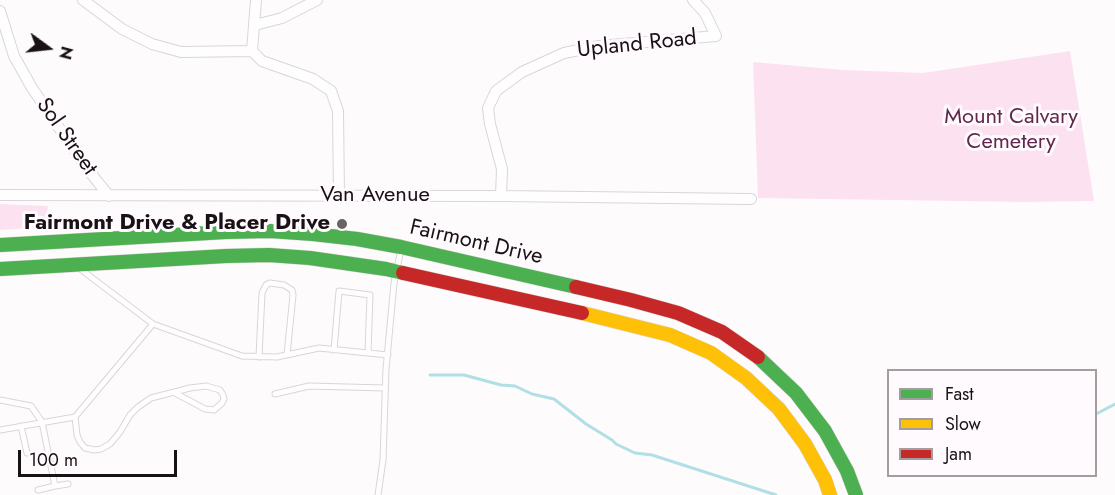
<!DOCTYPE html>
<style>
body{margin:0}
#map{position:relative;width:1115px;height:495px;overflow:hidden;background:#fefbfd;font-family:Jost,sans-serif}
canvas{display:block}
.legend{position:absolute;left:887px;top:369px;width:210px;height:108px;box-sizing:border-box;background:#fffafd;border:2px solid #a39da0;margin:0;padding:8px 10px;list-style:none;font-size:18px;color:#181115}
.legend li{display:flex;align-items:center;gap:12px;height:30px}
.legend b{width:30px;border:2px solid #a39da0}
.north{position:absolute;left:18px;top:18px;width:60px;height:60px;-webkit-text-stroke:4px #fffafd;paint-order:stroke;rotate:105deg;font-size:16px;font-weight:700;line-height:24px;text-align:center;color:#181115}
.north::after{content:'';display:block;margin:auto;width:21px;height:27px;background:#181115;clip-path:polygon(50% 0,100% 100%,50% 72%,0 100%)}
.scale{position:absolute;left:18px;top:450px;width:159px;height:27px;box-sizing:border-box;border:3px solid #181115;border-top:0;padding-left:8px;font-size:18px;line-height:21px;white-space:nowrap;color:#181115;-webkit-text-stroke:4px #fffafd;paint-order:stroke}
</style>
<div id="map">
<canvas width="1115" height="495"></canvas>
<ul class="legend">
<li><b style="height:8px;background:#4caf50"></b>Fast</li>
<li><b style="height:8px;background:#ffc107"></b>Slow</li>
<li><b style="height:8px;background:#c62828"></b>Jam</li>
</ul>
<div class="north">N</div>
<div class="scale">100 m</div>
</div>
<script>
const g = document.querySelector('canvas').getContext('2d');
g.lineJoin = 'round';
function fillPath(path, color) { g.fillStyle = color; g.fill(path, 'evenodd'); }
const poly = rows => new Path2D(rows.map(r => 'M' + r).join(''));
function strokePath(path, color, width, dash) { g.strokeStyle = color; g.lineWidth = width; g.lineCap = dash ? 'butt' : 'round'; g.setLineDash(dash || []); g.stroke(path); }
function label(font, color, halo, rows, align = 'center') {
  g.font = font + ' Jost,sans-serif'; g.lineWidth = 6; g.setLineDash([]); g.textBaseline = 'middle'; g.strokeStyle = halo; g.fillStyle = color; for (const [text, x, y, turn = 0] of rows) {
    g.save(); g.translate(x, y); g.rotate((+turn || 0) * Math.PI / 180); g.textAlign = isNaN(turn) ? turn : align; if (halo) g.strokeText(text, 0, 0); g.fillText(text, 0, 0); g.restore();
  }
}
fillPath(poly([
 [1070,51,1094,201,1025,202,758,198,753,62,844,70,923,73],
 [0,204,48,206,45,227,0,230]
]), '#fce2f1');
strokePath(poly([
 [430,375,464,375,501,385,515,386,532,394,554,399,586,424,612,440,616,444,635,453,652,455,776,495],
 [1096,414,1115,404]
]), '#b1dfe6', 3);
const lane = poly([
 [79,268,153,324,242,356,277,357,319,348,388,355],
 [334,350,339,291,370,295,368,353],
 [259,357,262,293,266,285,270,283,284,285,292,290,293,295,287,355],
 [275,394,309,386,385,388],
 [0,400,31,406,42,422,55,486,68,484],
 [75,417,77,435,80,442,85,448,95,450,101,449,110,444,120,432,130,415,138,407,151,398,190,388,206,386,220,390,223,395,224,399,222,403,214,410,205,409,175,393],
 [21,426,27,453],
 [0,430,75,417,153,324],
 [38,490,55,486],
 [378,495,383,460,386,369,394,283,401,249]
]);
const street = poly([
 [83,0,122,29,152,44,181,52,252,51],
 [256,0,252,51,262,61,313,79,331,91,338,111,339,196],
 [0,11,14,56,32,88,85,166,109,196],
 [255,25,282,18,317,0],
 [0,195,501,196,751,199],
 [501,196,502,169,490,124,488,108,496,91,522,72,564,53,599,46,716,36,705,13,693,0]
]);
const fast = poly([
 [0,245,226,232,270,231,313,234,357,239,401,247,576,287],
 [0,269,226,256,269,255,310,258,386,269,403,273],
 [758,357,796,393,825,431,847,471,856,495]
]);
const slow = poly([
 [582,313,670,335,711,353,746,378,779,409,805,444,825,480,830,495]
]);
const jam = poly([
 [403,273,582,313],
 [576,287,631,300,678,313,722,332,758,357]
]);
strokePath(lane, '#dad5d8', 7);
strokePath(street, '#dad5d8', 12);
strokePath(fast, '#dad5d8', 15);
strokePath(slow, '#dad5d8', 15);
strokePath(jam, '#dad5d8', 15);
strokePath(lane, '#fffeff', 5);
strokePath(street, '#fffeff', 10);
strokePath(fast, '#4caf50', 14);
strokePath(slow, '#ffc107', 14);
strokePath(jam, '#c62828', 14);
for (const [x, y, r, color] of [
 [342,224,6,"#686366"]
]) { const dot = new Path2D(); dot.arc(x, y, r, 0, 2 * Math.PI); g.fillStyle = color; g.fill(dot); strokePath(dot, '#fffafd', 2); }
label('22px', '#181115', '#fffafd', [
 ["Upland Road",637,45,-6],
 ["Sol Street",66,137,55],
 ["Van Avenue",375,196],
 ["Fairmont Drive",476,243,13]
]);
label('22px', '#61274d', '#fffafd', [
 ["Mount Calvary",1011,118],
 ["Cemetery",1011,143]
]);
label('bold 22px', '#181115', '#fffafd', [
 ["Fairmont Drive & Placer Drive",330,224]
], 'right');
</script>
